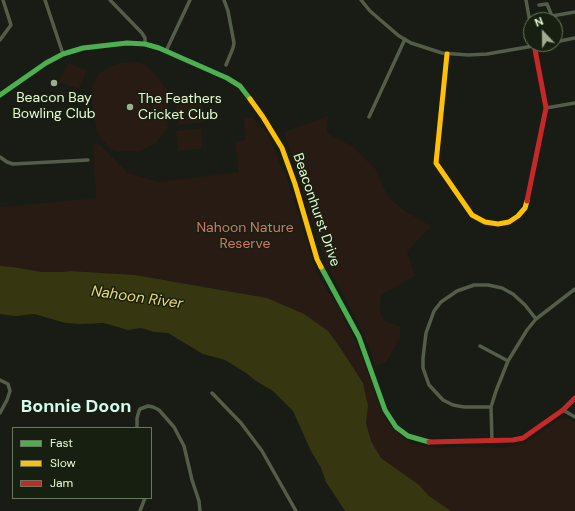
<!DOCTYPE html>
<style>
body{margin:0}
#map{position:relative;width:575px;height:511px;overflow:hidden;background:#181c14;font-family:"DM Sans",sans-serif}
canvas{display:block}
.legend{position:absolute;left:12px;top:427px;width:140px;height:72px;box-sizing:border-box;background:#172010;border:1px solid #6a775f;margin:0;padding:5px 7px;list-style:none;font-size:12px;color:#e7fad5}
.legend li{display:flex;align-items:center;gap:8px;height:20px}
.legend b{width:20px;border:1px solid #6a775f}
.north{position:absolute;left:523px;top:12px;width:40px;height:40px;box-sizing:border-box;background:#172010;border:1px solid #6a775f;border-radius:50%;rotate:338deg;font-size:11px;font-weight:700;line-height:16px;text-align:center;color:#e7fad5}
.north::after{content:'';display:block;margin:auto;width:14px;height:18px;background:#9fac91;clip-path:polygon(50% 0,100% 100%,50% 72%,0 100%)}
</style>
<div id="map">
<canvas width="575" height="511"></canvas>
<ul class="legend">
<li><b style="height:5px;background:#4caf50"></b>Fast</li>
<li><b style="height:5px;background:#ffc107"></b>Slow</li>
<li><b style="height:5px;background:#c62828"></b>Jam</li>
</ul>
<div class="north">N</div>
</div>
<script>
const g = document.querySelector('canvas').getContext('2d');
g.lineJoin = 'round';
function fillPath(path, color) { g.fillStyle = color; g.fill(path, 'evenodd'); }
const poly = rows => new Path2D(rows.map(r => 'M' + r).join(''));
function strokePath(path, color, width, dash) { g.strokeStyle = color; g.lineWidth = width; g.lineCap = dash ? 'butt' : 'round'; g.setLineDash(dash || []); g.stroke(path); }
function label(font, color, halo, rows, align = 'center') {
  g.font = font + ' "DM Sans",sans-serif'; g.lineWidth = 3; g.setLineDash([]); g.textBaseline = 'middle'; g.strokeStyle = halo; g.fillStyle = color; for (const [text, x, y, turn = 0] of rows) {
    g.save(); g.translate(x, y); g.rotate((+turn || 0) * Math.PI / 180); g.textAlign = isNaN(turn) ? turn : align; if (halo) g.strokeText(text, 0, 0); g.fillText(text, 0, 0); g.restore();
  }
}
fillPath(poly([
 [133,62,144,64,151,69,167,90,168,128,156,143,141,151,118,151,110,149,97,133,93,111,91,92,95,79,101,72,108,67,121,63],
 [68,63,87,70,79,89,59,82],
 [202,102,204,122,178,125,176,105],
 [328,116,327,133,352,146,376,170,389,198,405,211,431,226,407,252,415,276,381,295,380,312,384,321,400,326,400,339,386,362,375,366,369,347,355,316,325,262,284,132],
 [244,118,253,118,268,134,283,172,285,172,316,271,343,316,359,349,384,417,391,426,397,433,413,444,441,448,460,447,503,448,518,445,533,438,560,419,567,418,575,422,575,511,451,511,448,510,429,496,419,485,381,458,371,441,366,423,368,406,267,298,135,275,70,271,60,272,42,272,13,267,0,266,0,207,96,198,93,143,100,145,128,173,158,182,239,172,235,142,245,140],
 [201,128,202,149,178,151,176,131]
]), '#271b14');
fillPath(poly([
 [0,266,13,267,42,272,60,272,70,271,135,275,267,298,304,314,328,331,341,349,363,383,368,406,366,423,371,441,381,458,419,485,429,496,451,511,345,511,326,482,321,468,311,451,293,411,273,391,256,381,246,373,225,360,203,354,168,333,154,332,141,328,128,330,104,323,80,324,66,323,34,314,15,316,0,314]
]), '#363710');
strokePath(poly([
 [45,0,63,54],
 [110,0,142,33,145,38,145,44],
 [224,0,228,11,234,43,233,48,226,65],
 [361,0,370,11,399,36,411,43,442,53,468,55,487,54,545,44],
 [526,0,531,28],
 [539,5,547,4,552,16,575,12],
 [0,40,11,25,3,0],
 [555,42,575,38],
 [166,51,190,0],
 [546,108,575,103],
 [369,117,405,39],
 [0,157,7,162,13,164,88,160],
 [480,346,508,361],
 [0,380,8,384,10,391,7,400,0,413],
 [212,393,241,423,262,451,296,511],
 [491,407,464,407,453,405,443,400,429,385,423,368,423,358,426,333,434,311,441,302,457,291,474,285,488,285,502,288,513,294,525,305,536,319],
 [563,410,575,417],
 [137,428,137,418,139,411,140,409,148,406,153,407,159,410,174,427,184,446,192,480,199,501,200,511],
 [492,441,491,407,496,391,508,361,527,330,536,319,575,289],
 [140,511,145,498]
]), '#545c4a', 3.5);
strokePath(poly([
 [0,95,46,63,63,54,83,48,127,43,145,44,159,48,227,78,240,86,250,99],
 [321,267,359,337,385,410,396,427,408,436,429,442]
]), '#4caf50', 5);
strokePath(poly([
 [447,54,436,163,472,215,485,222,498,224,509,222,518,216,525,208,527,201],
 [250,99,263,117,282,148,295,184,317,259,321,267]
]), '#ffc107', 5);
strokePath(poly([
 [527,201,546,108,534,44],
 [429,442,513,440,523,438,563,410,575,398]
]), '#c62828', 5);
for (const [x, y, r, color] of [
 [54,83,4,"#9fac91"],
 [130,107,4,"#9fac91"]
]) { const dot = new Path2D(); dot.arc(x, y, r, 0, 2 * Math.PI); g.fillStyle = color; g.fill(dot); strokePath(dot, '#172010', 1.5); }
label('14px', '#e7fad5', '#172010', [
 ["Beacon Bay",54,98],
 ["Bowling Club",54,114],
 ["The Feathers",138,99,"left"],
 ["Cricket Club",138,115,"left"]
]);
label('14px', '#e7fad5', '#172010', [
 ["Beaconhurst Drive",316,210,71]
]);
label('14px', '#d0786a', '#172010', [
 ["Nahoon Nature",245,228],
 ["Reserve",245,244]
]);
label('italic 15px', '#edda6f', '#172010', [
 ["Nahoon River",137,298,8]
]);
label('bold 18px', '#d6faf1', '#172010', [
 ["Bonnie Doon",76,407]
]);
</script>
